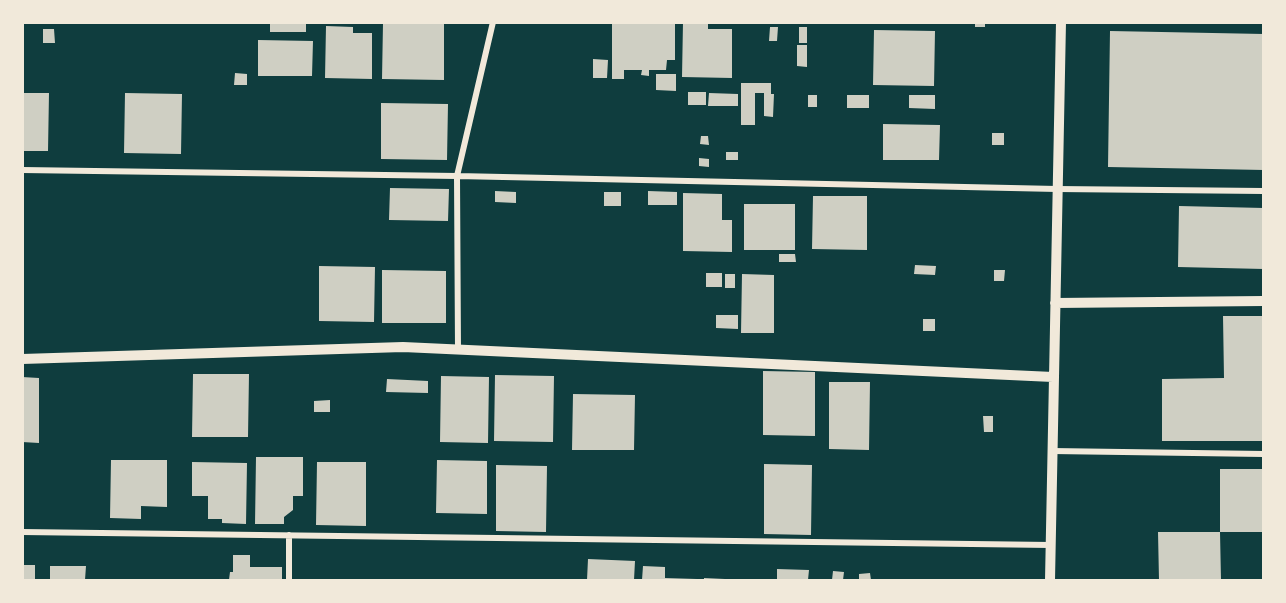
<!DOCTYPE html>
<style>
body{margin:0}
#map{position:relative;width:1286px;height:603px;overflow:hidden;background:#0f3d3e;font-family:"Fira Sans Condensed",sans-serif}
canvas{display:block}
.frame{position:absolute;inset:0;border:24px solid #f1e9da;pointer-events:none}
</style>
<div id="map">
<canvas width="1286" height="603"></canvas>
<div class="frame"></div>
</div>
<script>
const g = document.querySelector('canvas').getContext('2d');
g.lineJoin = 'round';
function fillPath(path, color) { g.fillStyle = color; g.fill(path, 'evenodd'); }
const poly = rows => new Path2D(rows.map(r => 'M' + r).join(''));
function strokePath(path, color, width, dash) { g.strokeStyle = color; g.lineWidth = width; g.lineCap = dash ? 'butt' : 'round'; g.setLineDash(dash || []); g.stroke(path); }
fillPath(poly([
 [270,22,306,22,306,32,270,32],
 [612,22,675,22,675,60,667,60,666,70,649,70,649,76,641,75,642,70,624,70,624,79,612,79],
 [683,22,708,22,708,29,732,29,732,78,682,77],
 [975,22,985,22,985,27,975,27],
 [383,23,444,23,444,80,382,79],
 [326,26,353,27,353,33,372,33,372,79,325,78],
 [770,27,778,27,777,41,769,41],
 [799,27,807,27,807,43,799,43],
 [43,29,54,29,55,43,43,43],
 [874,30,935,31,934,86,873,85],
 [1110,31,1264,34,1264,170,1108,167],
 [258,40,313,41,312,76,258,76],
 [797,45,807,45,807,67,797,66],
 [593,59,608,60,607,78,593,78],
 [235,73,247,74,247,85,234,85],
 [656,74,676,74,676,91,656,90],
 [741,83,771,83,771,94,774,94,773,117,764,116,764,93,755,93,755,125,741,125],
 [688,92,706,92,706,105,688,105],
 [22,93,49,93,48,151,22,151],
 [125,93,182,94,181,154,124,153],
 [709,93,738,94,738,106,708,106],
 [808,95,817,95,817,107,808,107],
 [847,95,869,95,869,108,847,108],
 [909,95,935,95,935,109,909,108],
 [381,103,448,104,447,160,381,159],
 [883,124,940,125,939,160,883,160],
 [992,133,1004,133,1004,145,992,145],
 [701,136,708,136,709,145,700,144],
 [726,152,738,152,738,160,726,160],
 [699,158,709,159,709,167,699,166],
 [390,188,449,189,448,221,389,220],
 [495,191,516,192,516,203,495,202],
 [648,191,677,192,677,205,648,205],
 [604,192,621,192,621,206,604,206],
 [683,193,722,194,722,220,732,220,732,252,683,251],
 [813,196,867,196,867,250,812,249],
 [744,204,795,204,795,250,744,250],
 [1179,206,1264,208,1264,269,1178,267],
 [779,254,795,254,796,262,779,262],
 [915,265,936,266,935,275,914,274],
 [319,266,375,267,374,322,319,321],
 [382,270,446,271,446,323,382,323],
 [994,270,1005,270,1004,281,994,281],
 [706,273,722,273,722,287,706,287],
 [725,274,735,274,735,288,725,288],
 [742,274,774,275,774,333,741,333],
 [716,315,738,315,738,329,716,328],
 [1223,316,1264,316,1264,441,1162,441,1162,379,1224,378],
 [923,319,935,319,935,331,923,331],
 [763,371,815,372,815,436,763,435],
 [193,374,249,374,248,437,192,437],
 [495,375,554,376,553,442,494,441],
 [441,376,489,377,488,443,440,442],
 [22,377,39,378,39,443,22,442],
 [387,379,428,381,428,393,386,392],
 [829,382,870,382,869,450,829,449],
 [573,394,635,395,634,450,572,450],
 [330,400,330,412,314,412,314,401],
 [983,416,993,416,993,432,984,432],
 [256,457,303,457,303,496,293,496,293,510,284,517,284,524,255,524],
 [111,460,167,460,167,507,141,506,141,519,110,518],
 [437,460,487,461,487,514,436,513],
 [192,462,247,463,246,524,222,523,222,519,208,519,208,496,192,496],
 [317,462,366,462,366,526,316,525],
 [764,464,812,465,811,535,764,534],
 [496,465,547,466,546,532,496,531],
 [1220,469,1264,469,1264,532,1220,532],
 [1158,532,1220,532,1221,580,1159,580],
 [233,555,250,555,250,567,282,567,282,580,229,580,230,572,233,572],
 [588,559,635,561,634,580,587,580],
 [22,565,35,565,35,580,22,580],
 [50,566,86,566,85,580,50,580],
 [643,566,665,567,665,578,697,579,697,580,642,580],
 [777,569,809,570,808,580,777,580],
 [833,571,844,572,843,580,832,580],
 [870,573,871,580,859,580,859,574],
 [704,578,725,579,725,580,704,580]
]), '#cfcfc3');
strokePath(poly([
 [22,170,457,176,1057,189,1264,191],
 [458,350,457,176,493,22],
 [1052,451,1264,454],
 [22,532,1051,545],
 [289,535,289,580]
]), '#f1e9da', 6);
strokePath(poly([
 [1055,303,1264,301],
 [22,359,403,347,1053,377],
 [1050,580,1061,22]
]), '#f1e9da', 10);
</script>
